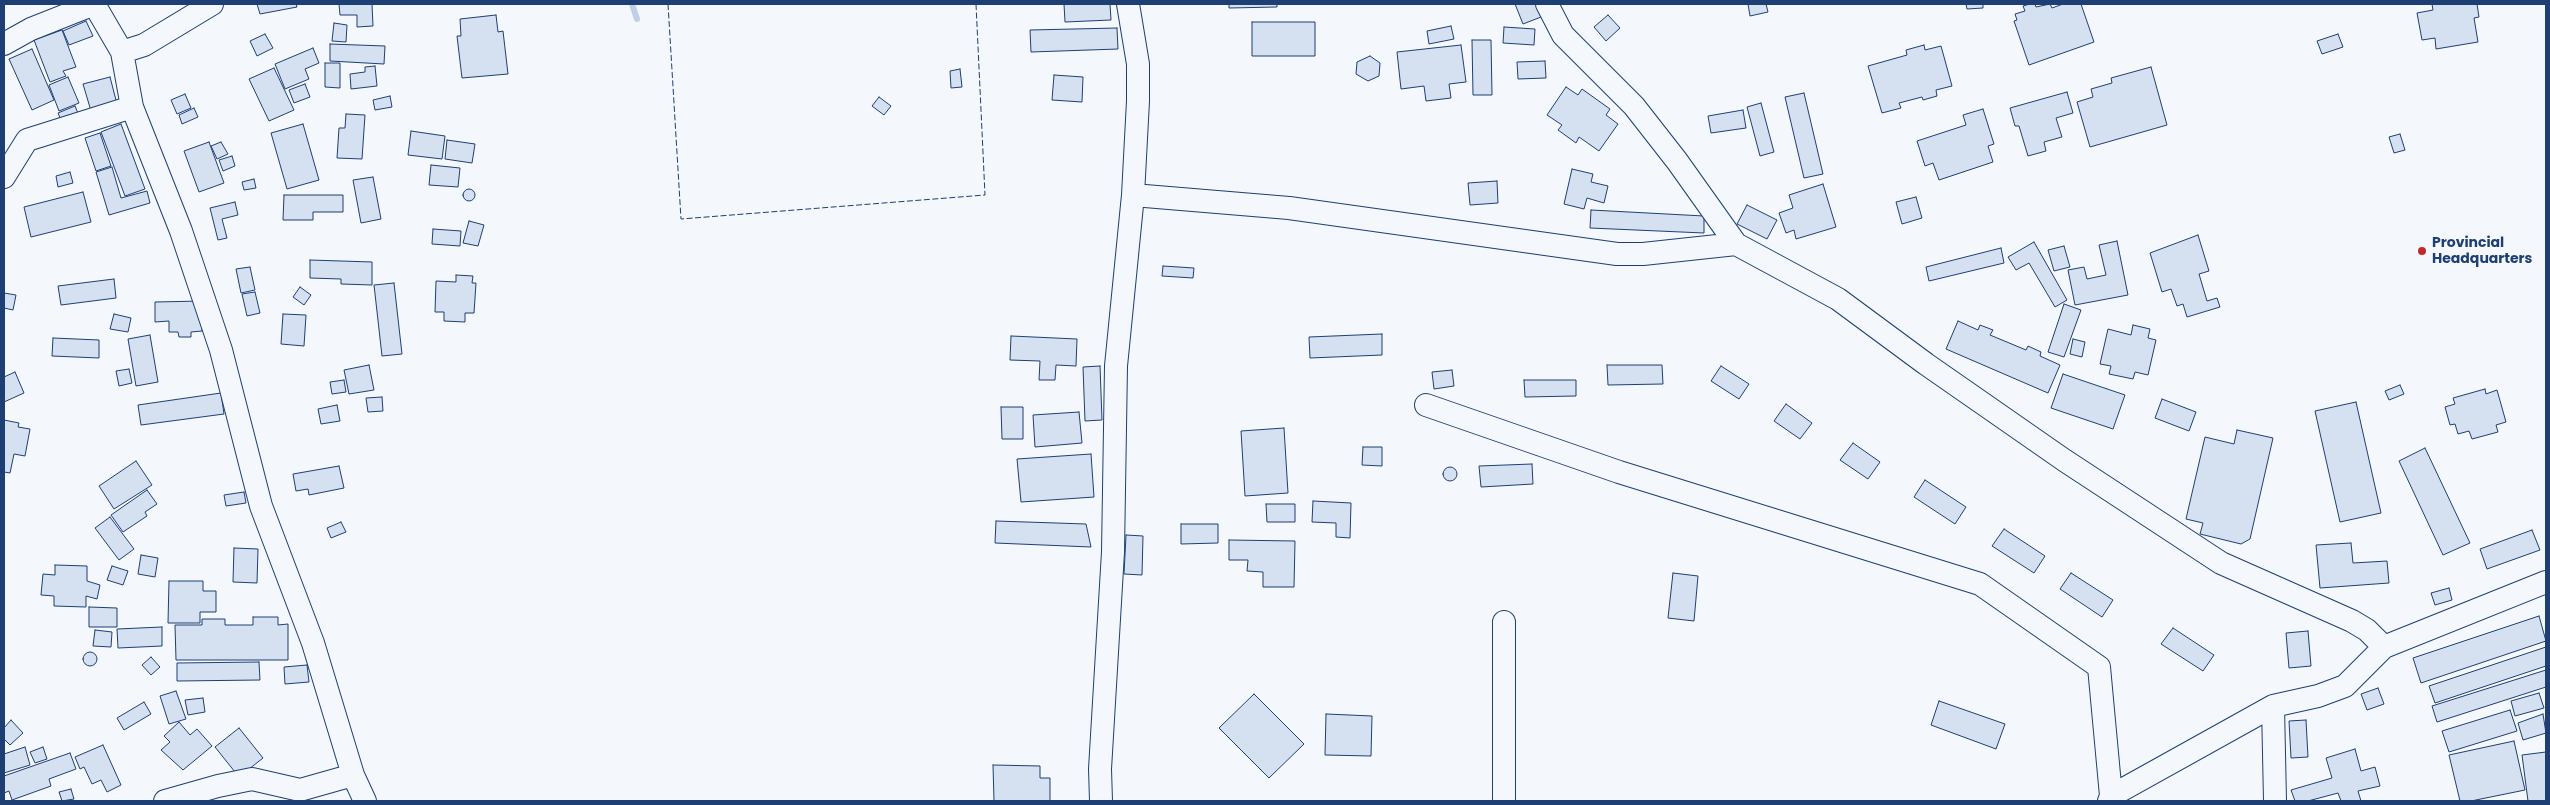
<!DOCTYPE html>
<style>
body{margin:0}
#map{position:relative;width:2550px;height:805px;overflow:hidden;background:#f4f7fb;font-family:Poppins,sans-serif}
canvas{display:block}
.frame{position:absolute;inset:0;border:5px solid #1d3f73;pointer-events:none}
</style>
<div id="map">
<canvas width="2550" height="805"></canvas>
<div class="frame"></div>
</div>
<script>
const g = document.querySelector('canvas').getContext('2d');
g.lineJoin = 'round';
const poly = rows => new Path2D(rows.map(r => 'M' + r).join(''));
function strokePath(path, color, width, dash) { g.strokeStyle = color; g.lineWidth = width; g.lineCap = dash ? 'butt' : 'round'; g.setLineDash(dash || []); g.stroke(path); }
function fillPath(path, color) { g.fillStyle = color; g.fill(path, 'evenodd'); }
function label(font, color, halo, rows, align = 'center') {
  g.font = font + ' Poppins,sans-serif'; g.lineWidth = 4; g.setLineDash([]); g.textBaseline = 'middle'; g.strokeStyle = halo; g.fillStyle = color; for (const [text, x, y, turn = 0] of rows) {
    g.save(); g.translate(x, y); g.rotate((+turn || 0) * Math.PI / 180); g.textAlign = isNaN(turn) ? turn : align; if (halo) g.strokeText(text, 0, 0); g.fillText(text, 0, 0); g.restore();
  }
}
strokePath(poly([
 [632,4,637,19]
]), '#bed0e5', 6);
const building = poly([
 [257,4,296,4,297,7,260,14,257,4],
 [339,4,372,4,373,26,357,27,357,15,340,15,339,4],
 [1064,4,1110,4,1111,20,1065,22,1064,4],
 [1229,4,1277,4,1277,7,1229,8,1229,4],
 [1515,4,1536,4,1541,17,1523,24,1515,4],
 [1748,4,1766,4,1768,12,1750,16,1748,4],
 [1966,4,1983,4,1983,8,1967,9,1966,4],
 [2030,4,2035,4,2036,7,2050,4,2052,8,2063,4,2081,4,2094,42,2029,65,2014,21,2017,20,2015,14,2025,11,2023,6,2030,4],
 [2432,4,2477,4,2479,17,2474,18,2478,42,2436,49,2435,38,2422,40,2417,13,2433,10,2432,4],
 [496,15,498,32,503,31,508,74,462,78,457,36,461,36,460,19,496,15],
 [1608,15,1620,28,1606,41,1594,27,1608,15],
 [86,21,93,36,69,45,63,31,86,21],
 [1252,22,1315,22,1315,56,1252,56,1252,22],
 [334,23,347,25,346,42,332,41,334,23],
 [1451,26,1454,39,1429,44,1427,31,1451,26],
 [1504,27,1535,29,1534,45,1503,43,1504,27],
 [1117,28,1118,49,1031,52,1030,30,1117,28],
 [62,30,76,67,63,71,66,76,50,82,34,40,62,30],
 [265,34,273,48,257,56,250,41,265,34],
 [2338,34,2343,47,2322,54,2317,41,2338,34],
 [1472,40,1491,40,1492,95,1473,95,1472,40],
 [330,44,385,46,384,64,330,61,330,44],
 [1461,45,1466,82,1449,84,1451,98,1426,101,1424,86,1401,89,1397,52,1461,45],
 [1924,45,1925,50,1941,46,1952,86,1936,90,1937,96,1923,100,1922,97,1899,103,1901,108,1882,113,1868,66,1907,55,1906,50,1924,45],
 [313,48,319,63,305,69,309,79,285,89,275,64,313,48],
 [32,49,54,100,32,110,9,59,32,49],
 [1370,56,1380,63,1379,76,1368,81,1356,74,1357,62,1370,56],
 [1545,61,1546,78,1518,79,1517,62,1545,61],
 [325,63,340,63,340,88,325,87,325,63],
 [375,66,377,86,351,89,350,74,365,72,365,67,375,66],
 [2151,67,2167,125,2090,147,2077,102,2093,97,2091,89,2112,83,2111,78,2151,67],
 [274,68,294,110,269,121,249,79,274,68],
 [960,69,962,87,951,88,950,71,960,69],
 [1054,75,1083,77,1082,102,1052,100,1054,75],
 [68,77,79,103,59,111,49,85,68,77],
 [110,77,117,104,91,111,83,84,110,77],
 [305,84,310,97,294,103,289,90,305,84],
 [1566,87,1578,95,1582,89,1610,109,1606,115,1618,124,1599,151,1579,137,1576,143,1558,130,1562,125,1547,115,1566,87],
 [2067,92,2073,113,2056,118,2062,137,2044,142,2046,151,2028,156,2019,126,2015,126,2010,108,2067,92],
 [1804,93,1823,174,1804,178,1785,97,1804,93],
 [185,94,191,108,177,114,171,100,185,94],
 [390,96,392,107,375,110,373,100,390,96],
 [879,97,891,106,884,115,872,106,879,97],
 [1761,103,1774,152,1760,156,1747,107,1761,103],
 [75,106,80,118,63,125,58,113,75,106],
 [194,108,198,117,182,124,179,115,194,108],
 [1983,109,1994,144,1988,146,1993,162,1939,180,1933,163,1925,166,1917,141,1966,125,1963,115,1983,109],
 [1743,110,1746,128,1711,133,1708,116,1743,110],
 [346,114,365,115,362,159,337,158,339,128,345,128,346,114],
 [121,124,145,189,125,196,101,132,121,124],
 [303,124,319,180,287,189,271,133,303,124],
 [411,131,445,136,442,159,408,155,411,131],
 [100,133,111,166,96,171,85,138,100,133],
 [2400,134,2405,150,2394,153,2389,137,2400,134],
 [447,140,475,144,472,163,445,159,447,140],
 [209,142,224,183,199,192,184,151,209,142],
 [221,142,228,154,217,159,211,146,221,142],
 [232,156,235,166,223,171,219,160,232,156],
 [431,165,460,168,458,187,429,185,431,165],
 [112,167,121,198,147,191,150,203,109,215,96,172,112,167],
 [1572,169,1593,174,1591,182,1608,186,1604,203,1587,198,1584,209,1564,204,1572,169],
 [70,172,73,183,58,187,56,176,70,172],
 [373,177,381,219,361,223,353,180,373,177],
 [254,179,256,188,244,190,242,182,254,179],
 [1497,181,1498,203,1470,205,1468,183,1497,181],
 [1823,184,1836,227,1796,239,1794,230,1786,233,1779,213,1793,208,1789,195,1823,184],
 '463 195a6 6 0 1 1 12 0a6 6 0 1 1-12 0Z',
 [83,192,91,222,31,237,24,207,83,192],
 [284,195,343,195,343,212,313,212,313,220,283,220,284,195],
 [1916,197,1922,218,1902,224,1896,202,1916,197],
 [235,202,238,215,222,219,227,238,218,240,210,208,235,202],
 [1747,205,1777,220,1767,239,1737,224,1747,205],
 [1591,210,1704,216,1704,233,1590,228,1591,210],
 [469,221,484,225,478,246,463,243,469,221],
 [433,229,461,231,460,246,432,244,433,229],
 [2198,235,2209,271,2199,274,2207,301,2217,298,2220,307,2187,317,2183,304,2177,306,2171,289,2162,292,2150,253,2198,235],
 [2117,241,2128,295,2075,305,2068,270,2084,267,2087,279,2106,275,2099,245,2117,241],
 [2034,242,2067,300,2055,307,2029,263,2016,270,2008,257,2034,242],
 [2064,246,2070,267,2054,271,2048,250,2064,246],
 [2001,248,2004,263,1929,281,1926,267,2001,248],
 [310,260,372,262,372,285,341,284,341,279,310,278,310,260],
 [1163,266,1194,268,1193,278,1162,276,1163,266],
 [250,267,255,290,241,293,236,269,250,267],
 [456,275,473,276,472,283,476,283,474,313,465,313,465,322,444,321,444,312,435,312,436,281,456,282,456,275],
 [114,279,116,298,61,305,58,286,114,279],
 [394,283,402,354,382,356,374,285,394,283],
 [300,287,311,295,304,305,293,297,300,287],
 [255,292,260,313,247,316,242,294,255,292],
 [4,293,16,295,13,310,4,308,4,293],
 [202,301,202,331,191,332,191,337,179,337,178,332,169,332,169,321,155,322,155,302,202,301],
 [2064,304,2081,310,2064,357,2048,352,2064,304],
 [114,314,131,318,128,332,110,329,114,314],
 [283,314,306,315,304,346,281,344,283,314],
 [1958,321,1978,330,1980,325,1993,330,1990,335,2026,350,2028,346,2041,352,2040,356,2060,365,2048,393,1946,349,1958,321],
 [2133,325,2150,329,2148,338,2156,340,2148,375,2135,372,2133,379,2109,374,2111,366,2100,364,2108,329,2131,335,2133,325],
 [1382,334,1382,355,1310,358,1309,337,1382,334],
 [150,335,158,382,136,386,128,339,150,335],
 [1011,336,1077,339,1076,366,1056,365,1055,380,1039,380,1040,361,1010,360,1011,336],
 [53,338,99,340,99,358,52,356,53,338],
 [2073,339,2085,342,2082,357,2070,354,2073,339],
 [369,365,374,390,349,394,344,370,369,365],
 [1607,365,1662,365,1663,384,1608,385,1607,365],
 [1100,366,1102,420,1085,421,1083,367,1100,366],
 [1721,366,1749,384,1739,399,1711,381,1721,366],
 [129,369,132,383,119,386,116,371,129,369],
 [1452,370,1454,386,1434,389,1432,372,1452,370],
 [15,372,24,393,4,402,4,377,15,372],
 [2063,374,2125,395,2113,429,2051,408,2063,374],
 [344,380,346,392,332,394,330,382,344,380],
 [1524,380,1576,380,1576,396,1525,397,1524,380],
 [2400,385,2404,394,2389,400,2385,391,2400,385],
 [2485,389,2486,394,2497,390,2506,422,2496,425,2498,432,2472,439,2469,431,2458,434,2455,424,2450,425,2445,407,2455,404,2453,398,2485,389],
 [221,393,224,414,141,425,138,405,221,393],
 [382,397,383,411,368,412,366,398,382,397],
 [2162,399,2196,412,2189,431,2155,418,2162,399],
 [2356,402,2381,513,2340,522,2315,411,2356,402],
 [1786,404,1812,423,1800,439,1774,421,1786,404],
 [337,405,340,421,321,424,318,409,337,405],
 [1001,407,1023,407,1023,439,1002,439,1001,407],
 [1079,412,1082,443,1035,447,1033,415,1079,412],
 [4,420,19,423,18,427,30,429,25,456,14,454,10,473,4,472,4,420],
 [1284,428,1288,493,1245,496,1241,431,1284,428],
 [2237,430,2273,438,2250,539,2241,544,2200,534,2203,523,2186,519,2205,437,2234,444,2237,430],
 [1853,443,1880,462,1868,479,1840,460,1853,443],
 [1363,447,1382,447,1382,466,1362,465,1363,447],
 [2425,448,2470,543,2443,555,2399,461,2425,448],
 [1091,454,1094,497,1021,502,1017,459,1091,454],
 [136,461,152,485,114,509,99,486,136,461],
 [1532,464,1533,484,1481,487,1479,466,1532,464],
 [339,466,344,488,309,495,308,489,296,491,293,474,339,466],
 '1443 474a7 7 0 1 1 14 0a7 7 0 1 1-14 0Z',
 [1925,480,1966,507,1955,524,1914,497,1925,480],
 [147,490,157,504,145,512,147,516,123,532,111,515,147,490],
 [244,492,246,503,226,506,224,495,244,492],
 [1313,501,1351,503,1350,538,1336,537,1336,523,1312,522,1313,501],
 [1266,504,1295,504,1295,522,1267,522,1266,504],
 [110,517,134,549,119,560,95,528,110,517],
 [996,521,1086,524,1091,547,995,543,996,521],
 [341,522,346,532,331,538,327,528,341,522],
 [1181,524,1218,524,1218,543,1181,544,1181,524],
 [2004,529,2045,556,2034,573,1992,546,2004,529],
 [2532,530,2540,550,2487,569,2480,549,2532,530],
 [1126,535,1143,536,1142,575,1124,574,1126,535],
 [1229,540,1295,541,1294,587,1263,587,1263,572,1247,571,1248,560,1229,560,1229,540],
 [2351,543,2353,563,2387,561,2389,583,2320,588,2316,545,2351,543],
 [234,548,258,549,257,583,233,582,234,548],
 [141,555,158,558,155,577,138,574,141,555],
 [55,565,87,566,87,581,100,585,97,599,86,596,86,607,54,606,54,596,41,595,43,574,55,575,55,565],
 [112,566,128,571,123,585,107,580,112,566],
 [1673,573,1698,576,1694,621,1668,618,1673,573],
 [2071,573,2113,600,2102,617,2060,589,2071,573],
 [169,581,203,581,203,591,216,591,216,612,200,612,200,623,168,623,169,581],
 [2449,588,2452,600,2435,605,2431,593,2449,588],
 [89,607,117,608,117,627,89,627,89,607],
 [2539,616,2546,641,2421,683,2413,658,2539,616],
 [253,617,278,617,278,625,288,624,288,660,176,660,175,625,202,625,202,619,225,619,225,625,253,625,253,617],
 [162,627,162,646,118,648,117,629,162,627],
 [2173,628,2214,655,2203,671,2161,644,2173,628],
 [95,630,112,632,111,647,93,646,95,630],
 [2308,631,2311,666,2289,668,2286,633,2308,631],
 [2546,647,2546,666,2435,703,2429,686,2546,647],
 '83 659a7 7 0 1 1 14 0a7 7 0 1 1-14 0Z',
 [151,657,160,667,151,675,142,665,151,657],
 [259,662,260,680,177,681,177,663,259,662],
 [307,665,309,682,285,684,284,667,307,665],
 [2546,670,2546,687,2437,722,2432,706,2546,670],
 [2378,688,2384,704,2367,710,2361,694,2378,688],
 [176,691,186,719,169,724,160,696,176,691],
 [2539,693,2544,708,2515,716,2511,701,2539,693],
 [1254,694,1304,744,1269,778,1219,728,1254,694],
 [203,698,205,712,188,715,185,700,203,698],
 [1939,701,2005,724,1996,749,1931,725,1939,701],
 [144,702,151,714,124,730,117,718,144,702],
 [2510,710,2517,731,2449,752,2442,731,2510,710],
 [1326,714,1372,716,1371,756,1325,755,1326,714],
 [2543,714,2546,733,2523,740,2518,723,2543,714],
 [11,720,23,733,10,745,4,739,4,728,11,720],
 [2306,720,2308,757,2291,758,2289,721,2306,720],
 [179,722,190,735,197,729,212,746,183,770,161,750,170,742,164,736,179,722],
 [239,728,263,758,239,777,215,747,239,728],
 [2514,741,2525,790,2471,801,2460,801,2449,755,2514,741],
 [103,745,121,785,107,792,101,780,92,784,84,767,80,769,75,757,103,745],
 [25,747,30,765,4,773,4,754,25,747],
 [43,747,47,759,35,763,30,752,43,747],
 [2355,749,2361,771,2375,767,2380,786,2358,791,2361,801,2341,801,2338,793,2308,801,2295,801,2291,790,2332,778,2326,758,2355,749],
 [2546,752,2546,801,2528,801,2522,755,2546,752],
 [70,753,76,769,49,779,51,786,12,800,9,791,4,793,4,776,70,753],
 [993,765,1040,766,1040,778,1050,778,1050,801,994,801,993,765],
 [71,789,74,799,62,801,59,792,71,789]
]);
fillPath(building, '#d5e0f0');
strokePath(building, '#1d3f73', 1);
const minor = poly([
 [94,4,122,52,132,107,181,231,221,350,261,506,313,643,353,775,365,801],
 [1128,4,1138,64,1138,101,1133,195],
 [1547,4,1563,35,1634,106,1677,161,1736,244],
 [4,44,31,29,94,4],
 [122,52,144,45,212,4],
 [4,177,27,140,132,107],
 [1426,405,1619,472,1980,584,2099,667,2111,796],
 [165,801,218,786,252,779,300,790,353,775],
 [1101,801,1100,769,1113,552,1116,366,1133,195,1289,208,1617,254,1643,254,1736,244,1838,299,1926,364,2064,460,2221,563,2352,621,2367,630,2384,647],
 [1504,801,1504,622],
 [2109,801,2111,796,2273,706],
 [2275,801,2273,706,2318,696,2345,686,2384,647,2546,582]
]);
strokePath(minor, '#1d3f73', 24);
strokePath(minor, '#f4f7fb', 22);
strokePath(poly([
 [668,4,681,219,985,195,976,4]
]), '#1d3f73', 1, [6, 2.5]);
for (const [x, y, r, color] of [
 [2422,251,5,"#c62828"]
]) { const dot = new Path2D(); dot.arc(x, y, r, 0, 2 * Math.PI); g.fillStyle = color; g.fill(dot); strokePath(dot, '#f4f7fb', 2); }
label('bold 14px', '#1d3f73', '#f4f7fb', [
 ["Provincial",2432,243],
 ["Headquarters",2432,259]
], 'left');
</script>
